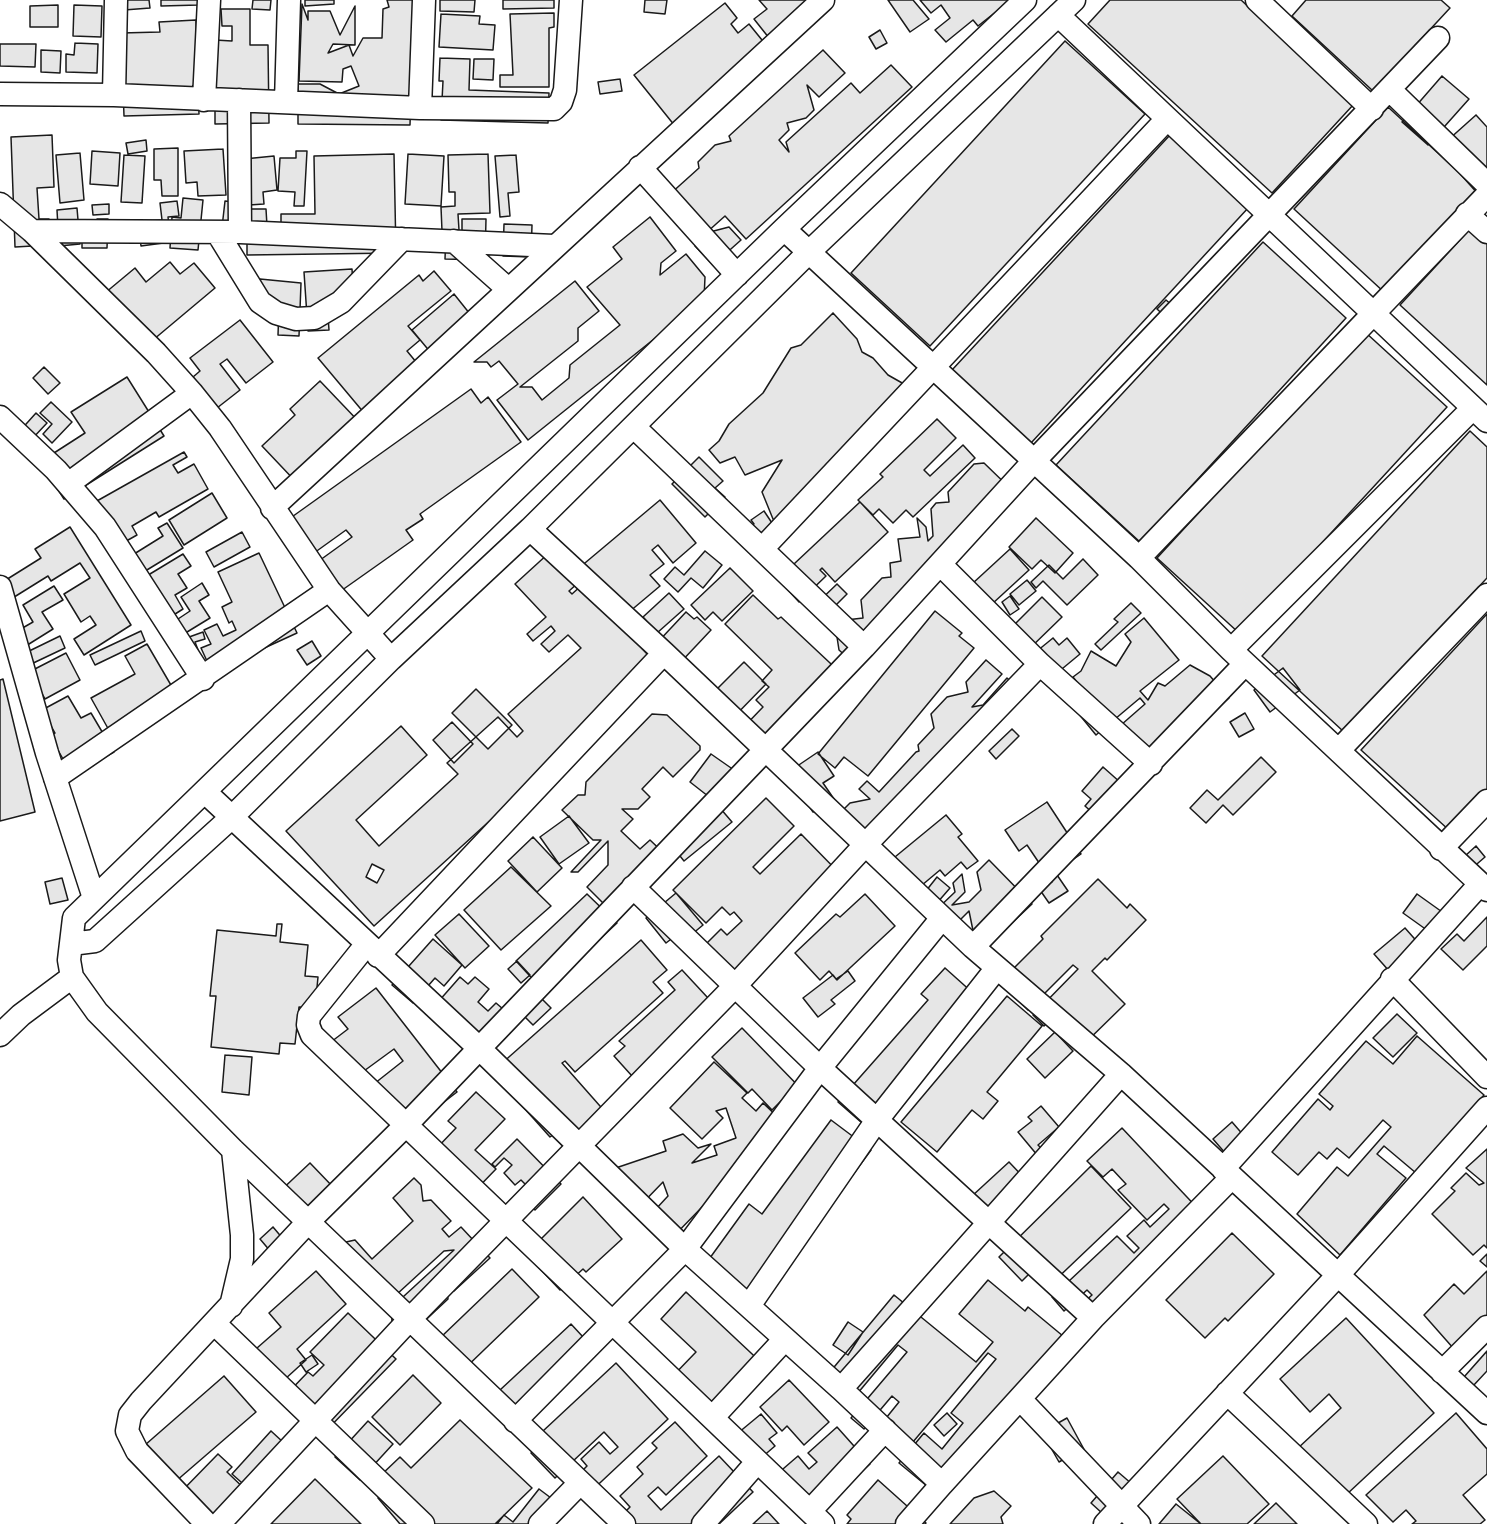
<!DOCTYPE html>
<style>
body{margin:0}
canvas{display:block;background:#fff}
</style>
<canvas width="1487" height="1524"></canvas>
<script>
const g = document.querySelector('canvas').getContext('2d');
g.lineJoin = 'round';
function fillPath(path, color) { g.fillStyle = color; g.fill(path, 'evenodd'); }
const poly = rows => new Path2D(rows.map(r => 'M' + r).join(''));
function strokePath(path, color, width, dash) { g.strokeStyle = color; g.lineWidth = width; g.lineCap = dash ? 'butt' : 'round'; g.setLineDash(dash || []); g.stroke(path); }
const building = poly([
 [123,0,149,0,150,8,124,10,123,0],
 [161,0,199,0,199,5,161,6,161,0],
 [253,0,271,0,270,10,252,9,253,0],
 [305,0,334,0,334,4,305,6,305,0],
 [387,0,414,0,410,125,298,124,298,84,320,84,339,94,359,86,351,66,343,69,342,82,299,81,302,4,308,20,308,11,330,11,340,35,355,6,355,45,333,44,328,53,349,45,353,56,363,38,382,38,383,9,389,7,387,0],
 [440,0,475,0,474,12,440,11,440,0],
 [503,0,554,0,554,8,503,9,503,0],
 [645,0,667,0,665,14,644,12,645,0],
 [759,0,822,0,773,43,754,19,767,9,759,0],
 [888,0,913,0,929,19,910,32,888,0],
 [920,0,1011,0,978,26,973,20,946,42,935,30,950,18,941,5,931,13,920,0],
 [1110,0,1241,0,1354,104,1272,193,1088,24,1110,0],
 [1306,0,1441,0,1450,8,1373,91,1292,16,1306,0],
 [725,3,737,18,731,24,738,33,749,24,775,56,679,131,634,75,725,3],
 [58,5,58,27,30,27,30,6,58,5],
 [74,5,102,6,101,37,73,36,74,5],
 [221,9,250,9,250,45,268,45,269,123,215,124,215,40,232,41,232,26,222,26,221,9],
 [554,13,554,27,549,28,549,87,500,87,500,75,513,75,510,14,554,13],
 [441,14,480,16,479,24,495,25,493,50,439,47,441,14],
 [196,20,199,114,124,116,121,33,160,32,159,22,196,20],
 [880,30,887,43,876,49,869,37,880,30],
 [1065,41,1145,114,930,346,851,273,1065,41],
 [75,43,98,44,97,73,66,72,66,54,74,55,75,43],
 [0,44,36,44,35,67,0,66,0,44],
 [41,50,61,51,60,73,41,72,41,50],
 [823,50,845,73,819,97,807,85,814,110,806,118,787,123,789,130,779,140,789,152,786,142,851,83,860,93,891,65,912,87,746,239,725,216,706,233,729,227,741,240,713,265,695,246,704,238,669,195,699,168,698,162,715,145,731,141,729,136,823,50],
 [440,58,470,59,469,90,549,93,548,123,441,120,443,81,439,81,440,58],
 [474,59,494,59,493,80,473,79,474,59],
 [1442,76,1469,99,1428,145,1402,122,1442,76],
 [620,79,622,91,600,94,598,82,620,79],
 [1388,107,1479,191,1385,293,1294,209,1388,107],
 [1476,115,1487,127,1487,204,1438,149,1476,115],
 [52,135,54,187,37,188,39,219,49,219,50,245,15,247,11,137,52,135],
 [1170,135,1249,207,1031,443,952,370,1170,135],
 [146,140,147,151,128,154,126,143,146,140],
 [178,148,178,196,162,196,161,180,154,180,154,149,178,148],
 [223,149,226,195,198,196,197,182,186,183,184,151,223,149],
 [92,151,120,153,118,186,90,184,92,151],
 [296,151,307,151,304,206,294,206,295,192,278,191,280,158,296,158,296,151],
 [80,153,84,200,60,203,56,155,80,153],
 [394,154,396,253,247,255,247,209,266,209,267,226,281,226,281,214,315,214,314,156,394,154],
 [408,154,444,156,441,206,405,204,408,154],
 [488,154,490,213,458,214,459,230,442,231,441,207,455,206,455,192,449,192,448,155,488,154],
 [124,155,145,156,142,203,121,202,124,155],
 [516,155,519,192,508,193,510,216,500,217,495,156,516,155],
 [274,156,277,190,263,192,264,204,249,205,244,159,274,156],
 [183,198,203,200,198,250,170,248,172,217,181,218,183,198],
 [177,201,179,216,168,217,171,242,141,246,138,222,162,220,160,203,177,201],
 [225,201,234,202,230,246,220,245,225,201],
 [109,204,109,214,93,215,92,205,109,204],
 [77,208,80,244,59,246,57,210,77,208],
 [650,217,676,251,661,263,660,275,686,254,705,277,704,299,528,440,497,400,518,384,499,361,491,367,487,362,474,362,575,281,599,311,578,328,578,341,520,387,532,387,542,400,569,378,570,365,620,325,587,287,622,259,613,247,650,217],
 [97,219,108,219,107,248,82,248,82,232,97,232,97,219],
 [462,219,486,219,485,260,445,259,446,232,462,233,462,219],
 [504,224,532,225,531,257,503,256,504,224],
 [1471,228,1487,242,1487,385,1400,305,1471,228],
 [1263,242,1346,318,1140,542,1056,465,1263,242],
 [170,262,180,274,194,263,215,288,153,340,105,293,135,268,146,282,170,262],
 [352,269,354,301,327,302,329,330,308,331,304,272,352,269],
 [434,271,451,291,408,326,420,340,407,351,426,374,370,420,318,358,419,275,423,281,434,271],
 [260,279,301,283,299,336,278,335,279,307,259,306,260,279],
 [454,294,478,324,436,359,412,330,454,294],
 [1166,300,1180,312,1171,322,1157,309,1166,300],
 [833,313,857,339,862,352,873,358,888,375,911,388,786,526,773,519,762,492,782,460,745,475,735,457,720,463,709,450,719,441,729,424,763,393,791,348,801,345,833,313],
 [240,320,273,362,246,383,227,359,220,364,240,390,217,408,193,377,200,371,190,358,240,320],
 [1365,332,1447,407,1239,633,1157,558,1365,332],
 [44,367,60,383,48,394,33,378,44,367],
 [127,377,164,436,64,499,40,462,85,433,71,412,127,377],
 [320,381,362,425,298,484,262,446,295,415,290,409,320,381],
 [471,389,481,403,488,397,521,442,420,514,423,519,406,530,413,540,338,593,316,563,352,537,346,530,307,558,282,524,471,389],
 [51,402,72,422,52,443,43,434,52,424,40,413,51,402],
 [36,413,47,423,31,440,18,433,36,413],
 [937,419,956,438,924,470,930,476,963,445,975,458,913,517,906,510,893,523,879,509,873,515,858,500,883,477,880,474,937,419],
 [1470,431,1487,447,1487,578,1344,732,1262,656,1470,431],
 [184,452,187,457,173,465,178,473,194,464,208,489,159,517,156,512,132,526,137,535,112,549,88,506,184,452],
 [699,457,723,481,715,488,725,497,705,517,672,484,699,457],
 [984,463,1016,494,849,659,839,650,837,637,846,620,863,618,861,600,882,578,891,577,890,563,901,561,898,539,920,537,917,518,926,527,928,541,933,536,931,509,936,503,949,502,948,492,974,464,984,463],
 [212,493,227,518,184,545,169,520,212,493],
 [660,500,696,543,673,563,658,545,652,550,664,564,650,575,660,586,616,623,573,573,660,500],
 [860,502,888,532,835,582,822,568,820,570,826,576,799,602,778,579,860,502],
 [764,511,776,529,757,556,742,532,754,524,751,520,764,511],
 [1036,518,1073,553,1055,573,1041,560,1032,569,1009,547,1036,518],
 [167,523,183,548,137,576,126,559,163,536,158,528,167,523],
 [70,527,131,625,84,655,74,639,96,625,90,616,81,622,64,594,90,578,80,563,51,581,48,576,11,599,1,583,41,558,35,549,70,527],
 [242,532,250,547,214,567,206,552,242,532],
 [1010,549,1029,570,979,616,960,595,1010,549],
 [705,551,722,565,703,588,691,578,678,592,664,579,675,567,684,575,705,551],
 [550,552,578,583,569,591,572,594,583,584,659,667,374,926,286,831,401,726,427,755,356,820,379,846,458,774,447,763,498,717,517,737,523,731,508,714,581,648,568,635,549,652,541,644,555,631,551,626,533,641,527,634,546,617,515,584,550,552],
 [259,553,297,633,212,672,201,648,211,644,204,630,217,624,223,636,236,630,232,621,229,623,222,607,232,602,218,572,259,553],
 [183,554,191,566,178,574,187,588,175,595,183,609,164,621,140,580,183,554],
 [1083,559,1098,575,1067,605,1043,581,1036,588,1031,582,1049,565,1063,579,1083,559],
 [730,568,753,591,722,621,713,612,705,620,691,605,730,568],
 [1027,580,1036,591,1019,605,1010,594,1027,580],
 [202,583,209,595,199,601,210,618,174,640,166,627,190,611,181,597,202,583],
 [837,584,847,594,822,619,812,608,837,584],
 [54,586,63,600,42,612,53,629,21,649,12,634,33,622,23,605,54,586],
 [669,593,684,609,648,641,641,633,650,625,643,617,669,593],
 [753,595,778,619,781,617,846,678,766,762,737,734,763,707,756,700,769,687,762,681,772,670,725,624,753,595],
 [1010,596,1019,609,1010,615,1002,602,1010,596],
 [1042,597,1062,617,1025,653,1005,634,1042,597],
 [1131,603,1141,613,1101,650,1095,644,1118,622,1114,619,1131,603],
 [935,611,962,633,959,636,974,648,868,776,844,757,835,768,818,754,935,611],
 [686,612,694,619,697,617,711,630,679,664,656,644,686,612],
 [1487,614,1487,791,1450,831,1361,750,1487,614],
 [1144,618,1179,660,1140,691,1148,700,1158,683,1165,686,1190,665,1210,676,1229,698,1145,775,1121,725,1145,704,1140,698,1096,735,1074,708,1087,695,1073,677,1081,671,1091,651,1116,666,1131,642,1125,634,1144,618],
 [141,631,145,641,95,665,90,655,141,631],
 [203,632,205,639,195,642,200,655,178,641,203,632],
 [60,636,65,648,27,666,21,655,60,636],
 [1053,638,1059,645,1067,638,1080,654,1045,683,1026,660,1053,638],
 [312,641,321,656,307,665,297,650,312,641],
 [147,644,182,704,115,741,91,698,135,674,125,656,147,644],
 [66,653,80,680,45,699,29,672,66,653],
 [986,660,1002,674,972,707,983,705,1007,678,1024,694,870,852,834,819,850,803,870,799,859,789,867,781,879,792,916,752,919,751,918,745,934,728,931,714,947,697,968,692,966,682,986,660],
 [744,662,766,684,726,725,703,703,744,662],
 [1283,668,1300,690,1270,712,1254,690,1283,668],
 [3,679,35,812,0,821,0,680,3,679],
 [476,689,512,725,488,749,452,713,476,689],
 [68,696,81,718,91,713,114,752,72,775,50,736,55,733,42,710,68,696],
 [1245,713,1254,729,1239,737,1230,722,1245,713],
 [652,714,667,715,700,746,700,750,673,777,663,767,642,789,650,797,638,809,622,809,633,819,621,831,640,849,650,840,671,860,616,916,587,887,608,865,608,841,578,872,571,872,601,840,593,840,562,810,578,795,585,795,586,782,652,714],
 [452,722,473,744,454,763,433,740,452,722],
 [1012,729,1019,736,996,759,989,751,1012,729],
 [818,752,834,776,823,783,834,799,813,812,787,773,818,752],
 [711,754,744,777,722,807,690,782,711,754],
 [1261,757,1276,772,1233,815,1223,805,1206,823,1190,808,1207,790,1218,800,1261,757],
 [1103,767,1130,791,1103,822,1085,806,1091,799,1082,791,1103,767],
 [766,798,794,826,753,867,760,874,801,834,847,881,733,993,705,945,721,929,727,935,742,921,734,912,730,915,722,907,706,923,673,890,766,798],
 [1047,802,1081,854,1055,872,1068,891,1049,903,1040,890,1052,882,1027,845,1019,851,1005,830,1047,802],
 [720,808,732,822,684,861,672,846,720,808],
 [946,815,962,834,958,837,978,861,967,869,961,862,945,876,940,870,909,896,884,866,946,815],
 [569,816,589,843,559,864,540,837,569,816],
 [533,837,562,868,537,892,508,861,533,837],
 [1476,846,1485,857,1463,876,1454,866,1476,846],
 [989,860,1032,904,978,955,969,911,959,921,934,912,955,892,953,883,962,874,965,892,952,905,969,902,981,890,977,872,989,860],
 [372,864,384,870,377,883,366,877,372,864],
 [511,867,551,906,501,950,464,910,511,867],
 [937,877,950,888,930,911,918,901,937,877],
 [62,878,68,900,50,904,45,882,62,878],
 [1098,879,1127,908,1130,904,1146,920,1107,960,1105,958,1092,971,1125,1004,1078,1050,1049,1021,1044,1026,1033,1015,1078,969,1073,965,1028,1010,1004,985,1009,973,1043,939,1041,936,1098,879],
 [676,893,703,925,685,940,679,933,666,943,646,918,676,893],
 [587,894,617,923,539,996,551,1008,533,1025,518,1010,541,988,516,961,587,894],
 [865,894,895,926,837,980,829,971,820,980,795,953,836,914,840,917,865,894],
 [1417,894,1445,914,1431,933,1403,913,1417,894],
 [459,914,489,946,465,968,435,935,459,914],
 [1487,917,1487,946,1463,970,1441,949,1457,934,1464,941,1487,917],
 [277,924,282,924,280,942,308,945,305,976,318,977,315,1008,299,1007,295,1044,280,1043,279,1054,211,1047,216,996,210,996,217,930,276,936,277,924],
 [1405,928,1421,946,1390,972,1374,954,1405,928],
 [433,939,462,965,444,986,435,978,413,1003,392,985,433,939],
 [641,940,667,970,653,982,663,993,575,1072,565,1061,562,1063,615,1123,574,1159,553,1135,550,1137,492,1072,641,940],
 [517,961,530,975,521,983,508,969,517,961],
 [945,968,983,1002,870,1130,838,1102,928,1000,921,994,945,968],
 [682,970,721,1012,641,1086,614,1056,625,1046,619,1041,675,990,668,982,682,970],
 [848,971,855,981,831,1000,835,1004,818,1017,803,998,833,975,836,979,848,971],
 [460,977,468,984,475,977,489,989,478,1002,488,1011,496,1003,517,1021,481,1061,438,1002,460,977],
 [376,988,457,1092,400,1136,365,1091,403,1061,394,1049,353,1079,327,1045,348,1029,338,1017,376,988],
 [1007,996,1042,1026,987,1092,998,1101,983,1119,972,1110,937,1152,901,1122,1007,996],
 [1397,1014,1417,1033,1393,1057,1373,1038,1397,1014],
 [742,1028,809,1097,793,1113,781,1101,772,1110,752,1089,748,1093,712,1057,742,1028],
 [1055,1032,1073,1051,1045,1078,1027,1059,1055,1032],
 [1417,1036,1484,1095,1416,1173,1384,1146,1377,1154,1406,1178,1340,1255,1297,1214,1337,1167,1348,1176,1391,1127,1383,1120,1349,1158,1337,1148,1327,1159,1319,1152,1298,1175,1272,1152,1318,1099,1330,1110,1333,1106,1319,1094,1366,1041,1393,1064,1417,1036],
 [225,1055,252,1057,249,1095,222,1092,225,1055],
 [714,1062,747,1093,742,1098,756,1111,763,1103,784,1123,668,1242,655,1210,668,1196,663,1182,634,1212,595,1175,666,1151,663,1141,683,1134,698,1148,711,1144,692,1163,717,1155,714,1146,736,1138,726,1108,716,1111,723,1118,702,1139,670,1108,714,1062],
 [476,1092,505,1119,475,1150,496,1169,467,1199,442,1175,450,1166,434,1151,456,1128,448,1121,476,1092],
 [1041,1106,1059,1127,1038,1145,1044,1151,1038,1156,1018,1132,1032,1121,1028,1117,1041,1106],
 [831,1120,871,1150,752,1312,707,1262,749,1204,762,1214,831,1120],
 [1232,1122,1245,1137,1226,1154,1213,1139,1232,1122],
 [1122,1128,1202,1213,1086,1328,1072,1313,1092,1295,1087,1290,1064,1311,1052,1297,1117,1236,1134,1253,1139,1248,1127,1236,1144,1220,1150,1227,1169,1209,1164,1204,1147,1220,1118,1190,1126,1184,1112,1169,1103,1177,1087,1161,1122,1128],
 [517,1139,561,1184,535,1210,521,1196,529,1188,521,1180,515,1185,504,1173,512,1165,504,1158,495,1167,492,1164,517,1139],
 [1487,1149,1487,1248,1484,1245,1473,1255,1432,1214,1455,1191,1451,1188,1466,1173,1479,1185,1484,1183,1466,1168,1487,1149],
 [1009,1162,1029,1183,979,1230,956,1205,972,1196,1009,1162],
 [310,1163,335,1189,301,1221,276,1195,310,1163],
 [1091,1166,1131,1208,1048,1287,1032,1271,1022,1281,999,1257,1091,1166],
 [414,1178,421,1185,423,1201,431,1200,451,1221,442,1229,449,1237,461,1227,490,1258,454,1291,446,1282,448,1299,415,1330,402,1332,392,1321,391,1308,454,1250,444,1251,384,1306,335,1252,346,1242,355,1240,372,1259,413,1221,393,1198,414,1178],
 [583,1197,622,1239,586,1272,583,1269,560,1290,526,1254,583,1197],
 [273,1227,284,1240,271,1252,260,1239,273,1227],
 [1232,1233,1274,1274,1228,1321,1225,1318,1205,1338,1166,1300,1232,1233],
 [1487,1254,1487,1267,1480,1261,1487,1254],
 [512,1269,539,1297,458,1375,440,1338,512,1269],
 [316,1271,346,1304,297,1349,306,1360,273,1390,241,1362,281,1327,269,1313,316,1271],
 [1487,1271,1487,1316,1454,1349,1424,1315,1454,1284,1464,1294,1487,1271],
 [988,1280,1025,1311,1028,1307,1069,1341,939,1496,899,1463,924,1433,942,1449,963,1423,951,1413,996,1359,988,1353,902,1455,874,1433,899,1402,892,1396,864,1429,851,1418,907,1352,898,1345,852,1400,825,1378,894,1295,976,1362,993,1342,959,1314,988,1280],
 [686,1292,767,1368,715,1423,669,1380,696,1352,661,1319,686,1292],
 [348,1313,396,1359,319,1438,280,1401,308,1372,313,1376,324,1365,310,1352,348,1313],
 [1346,1318,1434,1413,1346,1495,1325,1470,1320,1474,1297,1449,1341,1408,1329,1394,1310,1412,1280,1379,1346,1318],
 [848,1322,863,1332,848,1355,833,1345,848,1322],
 [571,1324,596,1351,512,1430,486,1403,571,1324],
 [1487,1351,1487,1371,1473,1386,1464,1377,1487,1351],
 [312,1355,318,1364,306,1372,300,1363,312,1355],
 [616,1363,668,1419,586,1496,572,1481,587,1466,581,1459,599,1442,610,1454,618,1447,604,1432,555,1478,531,1453,548,1437,543,1431,616,1363],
 [413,1375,441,1403,400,1445,372,1417,413,1375],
 [224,1376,256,1412,168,1488,137,1452,224,1376],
 [789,1380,829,1422,804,1445,787,1426,782,1431,760,1407,789,1380],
 [947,1413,957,1424,944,1436,934,1425,947,1413],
 [1456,1413,1487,1449,1487,1474,1463,1495,1485,1520,1480,1524,1412,1524,1416,1521,1406,1510,1393,1522,1366,1495,1456,1413],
 [761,1414,777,1433,769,1439,775,1446,754,1464,732,1438,761,1414],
 [1067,1418,1092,1464,1073,1454,1059,1462,1042,1432,1067,1418],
 [460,1420,532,1488,495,1524,400,1524,378,1498,389,1487,379,1477,400,1457,411,1468,460,1420],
 [368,1421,393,1444,360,1480,335,1457,368,1421],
 [675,1422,707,1456,666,1495,658,1487,648,1496,661,1510,719,1456,753,1492,719,1524,633,1524,623,1514,630,1507,620,1496,643,1474,637,1467,657,1448,652,1443,675,1422],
 [837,1427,870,1464,813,1516,776,1475,798,1456,809,1469,817,1462,808,1453,837,1427],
 [271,1431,297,1455,259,1498,232,1474,271,1431],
 [218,1454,232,1467,227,1472,251,1495,223,1524,177,1496,218,1454],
 [1223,1456,1269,1504,1247,1524,1201,1524,1177,1499,1223,1456],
 [1118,1472,1146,1496,1122,1524,1114,1524,1091,1503,1118,1472],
 [315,1479,361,1524,271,1524,315,1479],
 [878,1480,926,1523,925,1524,847,1524,851,1519,847,1515,878,1480],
 [539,1489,559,1504,544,1524,497,1524,504,1515,513,1522,539,1489],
 [994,1491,1011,1506,1001,1517,1003,1524,950,1524,974,1498,994,1491],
 [1276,1503,1297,1524,1254,1524,1276,1503],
 [1176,1504,1201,1524,1159,1524,1176,1504],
 [767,1511,779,1524,753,1524,767,1511]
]);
fillPath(building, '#e6e6e6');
strokePath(building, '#1a1a1a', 1.5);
const minor = poly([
 [1257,0,1372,109],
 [1058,15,1487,421],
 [1390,90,1487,184],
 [0,94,114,95,420,108,554,109,561,102,565,90,571,0],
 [114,95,116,0],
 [204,100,209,0],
 [239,100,240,232],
 [286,102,289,0],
 [420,108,424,0],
 [640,167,737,275],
 [0,204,32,231,156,353,192,393,220,428,329,590,391,659],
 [1467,214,1487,232],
 [784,229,1139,558,1231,650,1487,890],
 [32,231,240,232,554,246],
 [217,232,260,302,276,313,296,319,314,318,341,302,402,239],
 [454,241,508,289],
 [0,417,56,470,105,527,203,679],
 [634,427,864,647],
 [68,484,192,393],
 [272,508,823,0],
 [530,529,664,653,973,947,1121,1074,1487,1413],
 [762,549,1167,119],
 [1139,558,1487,195],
 [941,565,1040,664,1151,764],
 [0,587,47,753,94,898],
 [1231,650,1473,408],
 [1339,750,1487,595],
 [55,778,329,590],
 [205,792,479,1048,685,1249,841,1389,942,1484,1093,1318,1232,1177],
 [1441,849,1487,801],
 [633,887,820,1068,1093,1318],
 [71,944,95,941,231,818,391,659,530,529,809,252,1074,0],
 [366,945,309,1016,308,1025,312,1035,823,1524],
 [973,947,1245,664],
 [378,956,664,653],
 [1392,979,1487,1077],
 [0,1035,21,1015,72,977],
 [1223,1169,1480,884],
 [231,1306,242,1259,242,1235,233,1150],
 [749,1306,877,1120,996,969],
 [215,1324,423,1524],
 [1442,1372,1487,1327],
 [841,1389,1121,1074],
 [1227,1393,1366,1524],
 [1020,1399,1139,1524],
 [713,1417,785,1339],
 [515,1421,685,1249,820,1068,942,918],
 [810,1511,885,1430],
 [207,1524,137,1451,127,1431,130,1415,141,1401,308,1222,405,1126,864,647,1033,462,1438,38],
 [219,1524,409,1320,735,986,866,844,1040,664],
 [540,1524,580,1483],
 [624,1524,233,1150,97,1012,72,977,69,960,74,918,784,229,1025,0],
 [703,1524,757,1462],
 [907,1524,942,1484],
 [1105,1524,1338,1275,1487,1108]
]);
strokePath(minor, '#1a1a1a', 25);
strokePath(minor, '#fff', 22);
</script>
